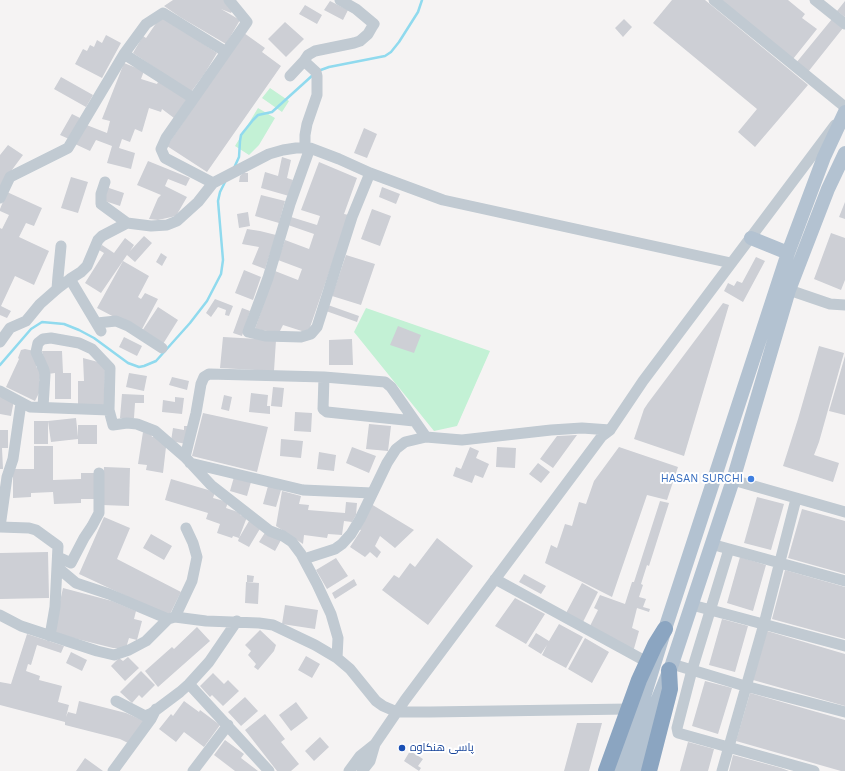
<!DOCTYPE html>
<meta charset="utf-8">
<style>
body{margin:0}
canvas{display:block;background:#f5f3f3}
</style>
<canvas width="845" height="771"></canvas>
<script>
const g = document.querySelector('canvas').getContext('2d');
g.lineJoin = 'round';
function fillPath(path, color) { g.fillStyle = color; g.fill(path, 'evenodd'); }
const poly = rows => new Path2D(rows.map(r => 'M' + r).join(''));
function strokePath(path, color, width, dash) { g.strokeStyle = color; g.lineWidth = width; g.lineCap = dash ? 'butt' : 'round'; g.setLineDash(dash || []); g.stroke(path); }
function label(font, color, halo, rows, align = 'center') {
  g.font = font + ' "Work Sans",Cairo,sans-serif'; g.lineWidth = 4; g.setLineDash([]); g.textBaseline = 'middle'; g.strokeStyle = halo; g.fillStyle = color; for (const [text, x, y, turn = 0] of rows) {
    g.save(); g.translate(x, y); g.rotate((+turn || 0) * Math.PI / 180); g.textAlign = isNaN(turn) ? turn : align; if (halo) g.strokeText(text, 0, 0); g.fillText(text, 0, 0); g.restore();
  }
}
fillPath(poly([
 [270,88,289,101,282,112,262,98],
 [258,108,275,118,259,145,249,155,235,146],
 [366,308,490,351,457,426,434,431,354,332]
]), '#c3f1d5');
strokePath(poly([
 [318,71,329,67,385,56,391,52,399,42,418,12,422,0],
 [234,168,239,157,240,141,241,135,253,120,258,115,272,112,314,74],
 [0,365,31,329,42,322,64,324,79,330,94,338,128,363,139,367,144,366,156,361,190,323,207,301,221,274,223,260,218,201,220,192,226,180]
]), '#90daee', 2.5);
fillPath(poly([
 [173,0,224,0,233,10,231,13,221,9,240,20,226,44,180,17,164,6],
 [672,0,705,0,808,85,755,147,738,132,757,109,653,23],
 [720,0,788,0,805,14,802,18,817,29,793,59],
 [330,1,348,10,343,20,324,10],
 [845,1,845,17,837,11],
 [305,5,322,15,317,24,299,14],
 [161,16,217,53,205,73,191,92,133,53,143,36,146,38],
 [624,19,632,27,623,37,615,28],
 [832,19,843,28,808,72,796,63],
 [285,22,304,39,286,57,268,39],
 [244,33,265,48,262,52,281,66,207,172,167,146],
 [106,35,121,43,102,78,75,64,83,49,87,51,90,45,94,47,97,40,102,43],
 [124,63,144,71,141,79,157,84,158,82,170,86,189,99,174,118,162,109,161,112,149,108,142,132,135,129,130,142,122,139,119,148,135,153,131,169,107,163,112,146,96,140,90,151,75,144,84,124,107,133,110,121,102,119],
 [61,77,93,95,86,107,54,89],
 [72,114,80,118,69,139,60,135],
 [364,128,377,134,367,158,354,153],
 [8,145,23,155,0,186,0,155],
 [282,157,291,160,287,178,293,180,289,196,261,188,265,172,278,176],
 [148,161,190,178,186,186,168,179,165,186,187,197,176,216,158,220,149,219,158,198,161,195,137,185],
 [319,162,357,178,344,214,349,215,308,333,283,325,279,333,255,329,275,271,298,280,302,269,278,260,285,240,309,249,314,234,288,225,291,217,317,225,320,216,301,210],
 [243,173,248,173,248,182,239,182,240,176],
 [71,177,88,182,78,213,61,208],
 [106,187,124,193,120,206,102,200],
 [382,187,400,194,396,204,379,197],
 [7,192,42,208,34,226,26,223,19,237,49,251,34,285,15,276,1,306,11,311,7,318,0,315,0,228,2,229,9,215,0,211,0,209],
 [261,195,285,201,279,223,255,216],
 [845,202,845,219,839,217],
 [372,209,391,216,380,246,361,239],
 [248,212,250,226,239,228,237,214],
 [247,229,260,231,276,235,265,269,252,264,259,247,242,244],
 [831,233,845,238,845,280,841,290,814,279],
 [144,236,152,243,135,262,127,255,101,293,85,283,104,253,99,250,102,245,114,253,125,238,134,245,130,251],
 [161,253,167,257,162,266,156,262],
 [346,255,375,264,361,305,332,296],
 [756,257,765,261,743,302,724,291,728,283,734,286,737,281,742,283],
 [123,261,149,276,138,297,141,299,145,293,158,299,141,331,97,308],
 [244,270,261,277,253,300,235,293],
 [215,299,233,306,229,316,225,315,226,310,218,307,211,317,206,313],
 [723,303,729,305,684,456,634,439,644,409,648,403],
 [328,305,359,316,357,322,326,311],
 [158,307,178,320,163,344,142,331],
 [242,308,250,311,242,336,233,333],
 [398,326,421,335,414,353,390,345],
 [124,337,142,346,137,356,119,347],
 [223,337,276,340,274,371,220,368],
 [352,339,353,365,329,365,329,340],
 [819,346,844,353,819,442,814,455,839,463,833,482,783,466,798,419],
 [25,349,34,351,39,361,36,367,43,370,39,381,44,383,35,401,6,387,19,359,18,358,21,350],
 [42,351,62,351,63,373,71,373,71,399,55,399,55,373,48,374],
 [845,356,845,415,829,411],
 [83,358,98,362,105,366,104,405,78,405,78,381,84,381],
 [129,373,147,376,144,391,126,387],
 [172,377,189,381,187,390,169,385],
 [273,387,284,388,282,407,271,406],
 [251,393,268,395,267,406,270,406,270,414,249,412],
 [122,394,144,395,144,403,135,403,134,418,120,418],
 [224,395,232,397,229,411,221,409],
 [0,397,14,400,11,416,0,414],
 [175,397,184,398,182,414,162,412,163,400,175,402],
 [295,412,312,413,311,432,294,431],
 [203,413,268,427,257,472,192,456],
 [76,418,78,437,78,425,97,425,97,444,78,444,78,439,51,442,48,421],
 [34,421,48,421,48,444,34,444],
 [369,424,391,426,388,451,366,449],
 [184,426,189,426,186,444,171,441,173,428,184,430],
 [0,430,8,430,8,448,2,448,3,469,0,469],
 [143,432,151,433,152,437,155,437,166,447,163,473,146,470,147,465,138,464],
 [577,435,553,468,540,459,557,436],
 [281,439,303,441,301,458,280,456],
 [34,446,53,446,53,480,81,479,81,473,94,473,95,499,81,499,81,503,54,504,53,492,31,493,31,497,13,498,13,469,34,469],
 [352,447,376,456,369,473,346,463],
 [470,447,479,451,476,458,489,464,483,478,475,475,472,483,453,476,456,467,461,469],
 [497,447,516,448,515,468,496,467],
 [619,447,678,467,667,500,647,495,612,597,545,563,551,545,557,548,565,524,572,526,579,502,586,504,594,481],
 [319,452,336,455,334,471,317,469],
 [538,463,550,472,541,483,529,474],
 [104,467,130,468,129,506,102,505],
 [234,477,251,482,247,496,230,491],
 [171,479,215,492,213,498,228,502,226,508,241,513,240,515,247,517,239,538,249,521,261,527,249,547,238,541,239,538,233,536,232,538,217,533,220,524,206,519,208,513,165,500],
 [268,486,281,490,276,507,263,504],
 [282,491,301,496,299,504,309,505,308,510,345,513,346,502,357,503,356,515,352,522,344,521,342,535,328,534,327,538,304,535,303,544,276,526],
 [757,497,784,504,771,550,744,543],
 [660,501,669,503,649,566,647,565,641,584,643,585,639,597,646,599,643,607,650,609,649,612,637,608,632,628,639,631,633,652,589,628,598,610,594,608,600,595,625,604,632,582,634,582],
 [371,504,414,530,395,548,380,536,375,546,381,552,377,558,370,552,365,557,350,547,361,530,357,529],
 [802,509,845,521,845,574,788,558],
 [104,517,130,528,117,559,181,592,169,616,79,574],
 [266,531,281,540,275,551,259,542],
 [151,534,172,546,164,560,143,548],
 [437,538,473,566,428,625,382,590,394,575,399,578,410,563,415,567],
 [48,552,49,598,0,599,0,553],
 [740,557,766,565,753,611,727,603],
 [336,558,348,576,327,589,316,570],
 [785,570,845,587,845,639,772,619],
 [524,574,546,586,541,594,519,582],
 [247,575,254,576,253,582,247,582],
 [354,579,357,585,335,599,332,593],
 [246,582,259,583,258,604,245,603],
 [582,583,598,592,583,622,566,613],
 [63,588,112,601,136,611,134,619,142,621,137,640,129,638,126,648,113,648,53,633],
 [515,598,545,614,526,644,495,626],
 [285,605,318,610,315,629,282,624],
 [722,619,748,626,735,672,709,665],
 [559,624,583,637,566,668,542,655,547,645,541,654,528,646,536,633,549,641],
 [197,627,210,641,158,687,145,671,172,647,174,649],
 [260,630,276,645,274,651,258,670,254,667,256,664,248,655,251,651,245,645],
 [767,631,845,654,845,706,753,680],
 [27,634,64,646,61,653,37,645,31,665,28,664,26,671,40,676,39,680,62,686,58,702,69,705,66,717,68,712,76,714,79,701,126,713,144,721,128,743,120,739,65,725,65,722,0,705,0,682,11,684],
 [585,638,609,652,592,683,568,669],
 [71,652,87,660,82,671,66,663],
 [306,656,320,664,312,678,298,670],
 [128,657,139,668,125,681,111,666,119,658,123,661],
 [141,671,155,685,142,698,139,695,132,703,120,692],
 [213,673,224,684,228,680,239,691,223,706,212,695,210,697,200,686],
 [705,681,732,688,718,734,692,726],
 [750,693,845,720,845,771,841,771,736,741],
 [245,697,258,711,241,726,228,712],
 [184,701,199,712,200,710,220,725,204,747,184,732,176,742,159,729,171,714,173,716],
 [296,702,308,718,291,731,279,715],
 [265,714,285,739,281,742,299,764,291,771,277,771,245,730],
 [577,723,602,723,589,771,564,771],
 [320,737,329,747,314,761,305,751],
 [225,740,244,754,241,758,258,771,235,771,214,755],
 [688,742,714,749,708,771,680,771],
 [410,751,423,759,418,766,421,768,419,771,404,761],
 [733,755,781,768,789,771,729,771],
 [85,758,103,771,76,771]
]), '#cdcfd5');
strokePath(poly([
 [714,0,845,107],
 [815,0,845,24],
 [124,54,193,98],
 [304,61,308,55,315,51,354,43,360,41,368,34,372,27,374,24,356,9,340,0],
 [290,76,304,61,316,72,317,76,317,95,307,124,305,135,305,148],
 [310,148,290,204,268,278,248,332,265,336,301,337,311,334,317,327,352,217,370,173],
 [105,182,101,194,101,204,127,223],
 [213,183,165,158,161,149,166,138,247,22,229,0],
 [0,198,10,177,68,148,124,54,146,24,163,13,226,52],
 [61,246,57,289,58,276,61,246],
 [70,279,101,331],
 [789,290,830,304,845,305],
 [97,323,116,321,128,326,162,348],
 [0,342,10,328,26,321,40,304,57,289,70,279,81,272,87,266,98,240,102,236,127,223,151,226,167,225,177,221,198,202,213,183,269,154,283,150,296,148,310,148,339,159,370,173,443,200,731,263],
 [324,377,323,409,327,412,414,421],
 [0,391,30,407,109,410],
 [43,407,45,375,44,370,36,352,38,343,43,339,51,338,79,343,92,349,110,368,109,410,113,425,127,423,137,424,155,431,185,457,211,485,270,531,283,536,292,542,301,554,317,584,331,614,338,638,337,658],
 [185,457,196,413,201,384,204,377,209,374,324,377,385,382,391,387,426,437],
 [190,463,303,490,372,493],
 [733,480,845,512],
 [0,527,29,528,36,530,58,546,55,607,50,636],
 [0,527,7,477,13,459,21,403],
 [711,544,845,581],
 [729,549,692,670,677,728,678,733,814,771],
 [58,557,71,563,84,538,92,526,99,513,99,473],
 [304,559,335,549,342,544,351,534,360,519,387,463,396,449,405,442,426,437,462,440,551,430,582,428,610,430],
 [57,567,76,583,109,594,168,619],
 [495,579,647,662],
 [692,605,845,646],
 [0,615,21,626,97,651,114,655,129,650,146,641,168,619,175,617,206,621,259,623,273,625,315,645,337,658,350,669,376,701,383,706,397,712,430,712,628,709],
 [175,617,192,581,197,557,193,543,186,528],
 [672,664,745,686,845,712],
 [189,684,269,771],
 [116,701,145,716,152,713,180,692,189,684,209,662,237,621],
 [113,771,151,719,156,709],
 [193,771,228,725],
 [349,771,360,756,375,744],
 [362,771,370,761,375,744,405,700,602,436,610,430,643,381,835,125],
 [722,771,764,624,796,499]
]), '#c1cad2', 11);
strokePath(poly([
 [751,238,788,253],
 [621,771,665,629,788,253,824,157,845,112],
 [635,771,656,704,672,664,733,480,789,290,828,189,845,153]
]), '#b3c2d1', 14);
strokePath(poly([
 [606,771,639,680,655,645,665,629],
 [649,771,668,697,670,689,669,670]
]), '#8ba5c1', 16);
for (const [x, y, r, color] of [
 [751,479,4,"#3f7fe0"],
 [402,748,4,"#1a4fb4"]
]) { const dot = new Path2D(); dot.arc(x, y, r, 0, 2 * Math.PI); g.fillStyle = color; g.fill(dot); strokePath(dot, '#fff', 1.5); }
label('11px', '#366cbe', '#fff', [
 ["HASAN SURCHI",743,479]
], 'right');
label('11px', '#164399', '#fff', [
 ["پاسی هنكاوه‌",410,748]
], 'left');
</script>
